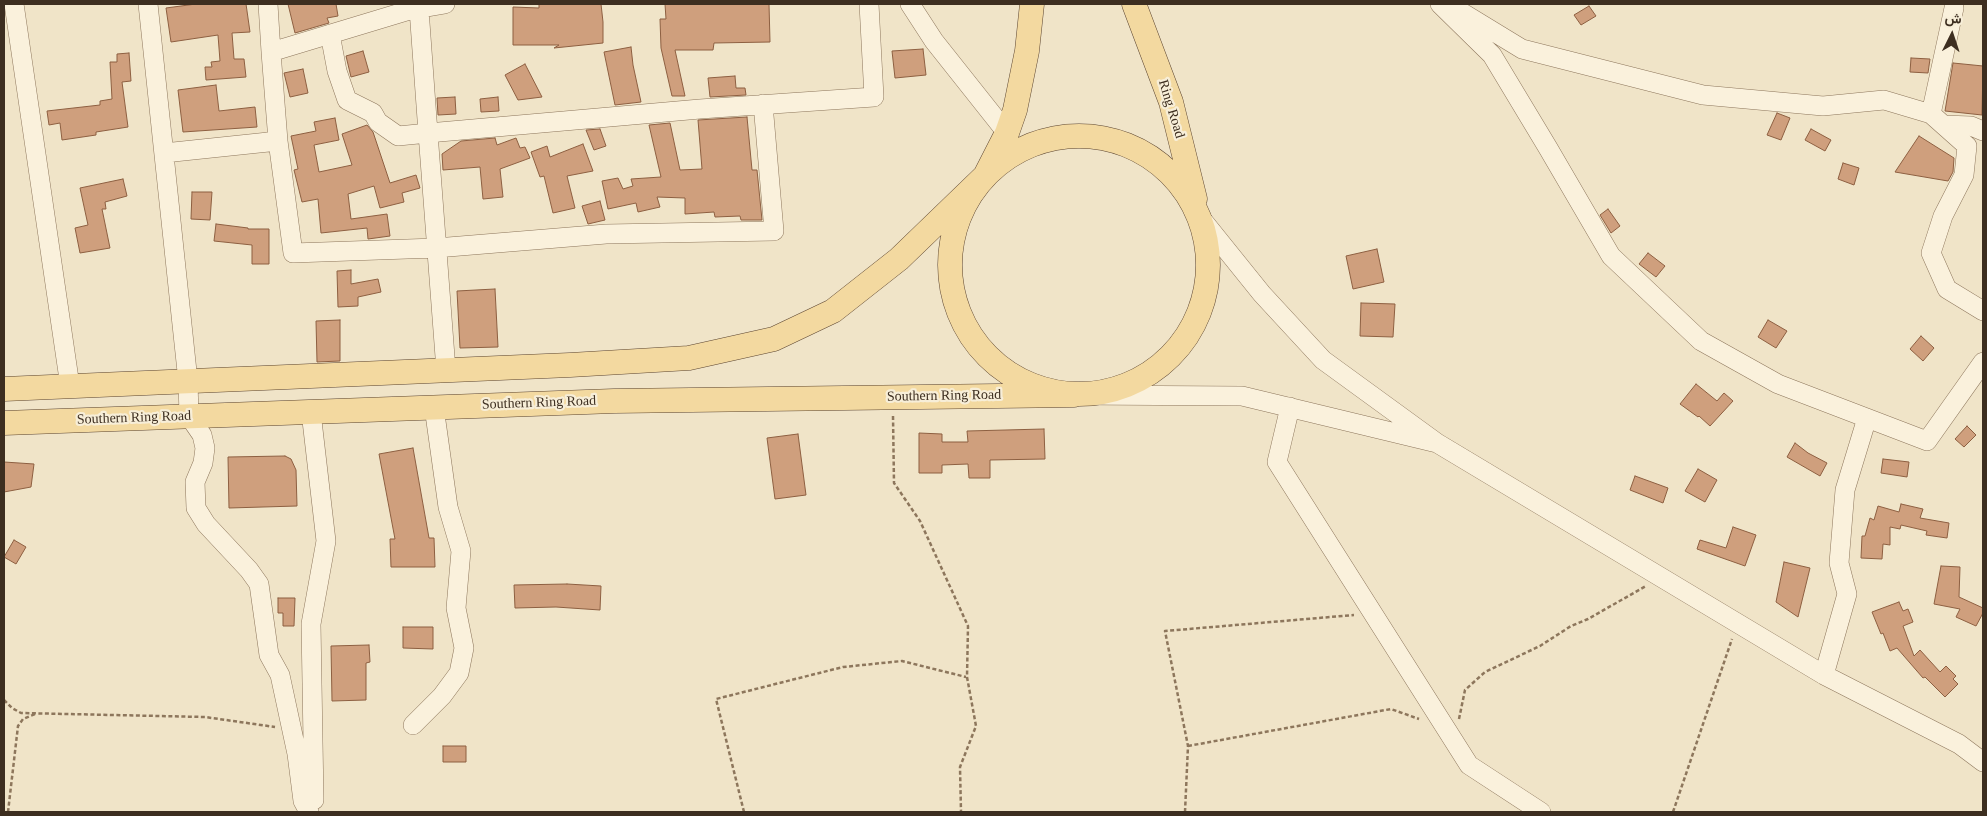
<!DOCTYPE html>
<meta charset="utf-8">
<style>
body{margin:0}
#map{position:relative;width:1987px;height:816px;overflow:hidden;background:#f0e4c8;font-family:Georgia,Vazirmatn,serif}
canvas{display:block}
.frame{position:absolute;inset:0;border:5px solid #3d2e20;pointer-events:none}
.north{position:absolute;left:1927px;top:10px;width:50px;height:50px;-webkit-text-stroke:4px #f7eed8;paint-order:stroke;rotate:4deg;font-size:14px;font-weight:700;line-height:20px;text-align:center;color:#3d2e20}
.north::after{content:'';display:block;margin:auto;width:18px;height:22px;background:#3d2e20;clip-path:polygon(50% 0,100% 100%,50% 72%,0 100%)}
</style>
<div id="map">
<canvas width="1987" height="816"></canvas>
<div class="frame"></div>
<div class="north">ش</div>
</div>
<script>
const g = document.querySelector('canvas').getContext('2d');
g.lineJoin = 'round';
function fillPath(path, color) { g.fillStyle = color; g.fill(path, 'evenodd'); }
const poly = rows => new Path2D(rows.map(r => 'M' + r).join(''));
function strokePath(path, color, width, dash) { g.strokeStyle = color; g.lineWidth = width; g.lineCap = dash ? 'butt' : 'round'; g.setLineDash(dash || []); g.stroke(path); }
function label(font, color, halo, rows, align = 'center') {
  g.font = font + ' Georgia,serif'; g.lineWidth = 4.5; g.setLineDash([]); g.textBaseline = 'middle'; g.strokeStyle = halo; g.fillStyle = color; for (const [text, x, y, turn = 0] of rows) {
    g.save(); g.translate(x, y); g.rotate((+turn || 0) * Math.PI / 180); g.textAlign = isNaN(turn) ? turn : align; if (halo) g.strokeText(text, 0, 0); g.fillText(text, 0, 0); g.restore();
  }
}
const building = poly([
 [196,4,246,4,250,32,232,33,234,59,244,59,246,77,206,80,205,67,212,67,211,62,220,61,218,35,171,42,166,8,196,4],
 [288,4,336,4,338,16,327,18,329,23,295,33,288,4],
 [539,4,601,4,603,22,603,43,554,48,559,45,513,45,513,7,539,8,539,4],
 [665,4,769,4,770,42,714,43,713,50,675,50,685,96,672,96,661,48,660,19,666,19,665,4],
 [1589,6,1596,16,1581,25,1574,15,1589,6],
 [631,47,633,65,641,102,615,105,604,52,631,47],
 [923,49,926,75,895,78,892,51,923,49],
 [363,51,369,72,351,77,346,56,363,51],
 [129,53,131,81,122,82,128,127,96,132,96,135,62,140,60,123,49,125,47,111,100,105,100,101,112,99,110,62,117,62,117,54,129,53],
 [1911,58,1930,59,1928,73,1910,72,1911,58],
 [1953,63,1983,66,1982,115,1945,111,1953,63],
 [525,64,542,97,518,100,505,75,525,64],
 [303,69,308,93,290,97,284,73,303,69],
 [735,76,736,88,745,88,746,95,710,97,708,78,735,76],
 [216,85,219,111,255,107,257,127,183,132,178,90,216,85],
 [455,97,456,114,438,115,437,98,455,97],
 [498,97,499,111,481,112,480,99,498,97],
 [1777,113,1790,118,1781,140,1767,135,1777,113],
 [747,117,752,170,757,170,762,220,741,220,740,216,715,217,714,212,685,214,685,198,657,197,660,207,638,212,636,203,608,209,602,181,618,178,623,189,633,186,631,179,661,177,649,125,670,123,680,170,702,169,698,120,747,117],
 [335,118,339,140,314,145,319,172,352,165,342,134,367,125,373,132,390,183,416,175,420,188,402,193,404,202,380,208,374,186,348,194,351,219,387,214,390,236,368,239,367,228,321,233,318,199,302,202,294,170,298,169,291,136,316,131,314,122,335,118],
 [600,129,606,146,594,150,586,130,600,129],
 [1811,129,1831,140,1825,151,1805,140,1811,129],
 [1919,136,1954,158,1953,172,1948,181,1895,172,1919,136],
 [495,138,497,145,516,138,520,148,525,147,530,158,500,169,503,197,483,199,480,167,443,170,442,154,461,141,495,138],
 [583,144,593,171,567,176,575,208,553,213,544,176,540,177,531,152,547,146,550,157,583,144],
 [1843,163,1859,168,1854,185,1838,179,1843,163],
 [123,179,127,196,105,202,106,209,102,209,110,248,80,253,75,228,88,225,80,188,123,179],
 [192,192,212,192,210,220,191,219,192,192],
 [600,201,605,220,588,224,582,206,600,201],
 [1608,209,1620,226,1611,233,1600,215,1608,209],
 [216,224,248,228,248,229,269,229,269,264,252,264,252,245,214,241,216,224],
 [1377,249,1384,282,1353,289,1346,256,1377,249],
 [1648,253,1665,266,1656,277,1639,264,1648,253],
 [351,270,351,284,378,279,381,292,358,297,358,306,338,307,337,271,351,270],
 [495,289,498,347,460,348,457,291,495,289],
 [1361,303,1395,304,1393,337,1360,336,1361,303],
 [340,320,340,361,317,362,316,321,340,320],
 [1768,320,1787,331,1776,348,1758,337,1768,320],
 [1921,336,1934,348,1923,361,1910,349,1921,336],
 [1696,384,1717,401,1724,393,1733,401,1710,426,1699,416,1698,417,1680,404,1696,384],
 [1967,426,1976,435,1964,447,1955,439,1967,426],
 [1044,429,1045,459,990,460,990,478,969,478,968,464,942,465,942,473,919,473,919,433,942,434,942,442,968,442,967,431,1044,429],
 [798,434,806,495,775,499,767,438,798,434],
 [1795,443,1808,453,1827,463,1820,476,1787,457,1795,443],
 [413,448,429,538,434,538,435,567,391,567,390,539,395,539,379,454,413,448],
 [285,456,291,459,296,470,297,506,229,508,228,457,285,456],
 [1883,459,1909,462,1907,477,1881,473,1883,459],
 [4,462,34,464,31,487,4,492,4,462],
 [1698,469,1717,480,1705,502,1685,491,1698,469],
 [1635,476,1668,488,1663,503,1630,490,1635,476],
 [1901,504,1923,509,1920,518,1949,523,1947,538,1926,535,1927,531,1901,525,1900,529,1890,527,1890,545,1883,544,1882,559,1861,558,1862,536,1865,536,1870,518,1874,520,1878,506,1899,512,1901,504],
 [1733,527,1756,535,1745,566,1697,549,1700,540,1726,548,1733,527],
 [14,540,26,547,16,564,4,557,14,540],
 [1784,562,1810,568,1798,617,1776,602,1784,562],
 [1941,566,1960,567,1959,597,1983,608,1983,613,1976,626,1956,617,1960,609,1934,604,1941,566],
 [567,584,601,586,600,610,556,607,515,608,514,585,567,584],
 [278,598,295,598,294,626,283,626,283,613,278,613,278,598],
 [1899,602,1903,611,1908,609,1913,622,1903,626,1914,656,1920,650,1940,672,1946,666,1956,676,1953,679,1958,684,1945,697,1925,677,1923,678,1897,648,1890,651,1883,633,1881,634,1872,612,1899,602],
 [403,627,433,627,433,649,403,648,403,627],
 [369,645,370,662,366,663,366,700,332,701,331,646,369,645],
 [443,746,466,746,466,762,443,762,443,746]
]);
fillPath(building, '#cf9f7d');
strokePath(building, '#8d5f41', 1);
const minor = poly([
 [14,4,70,386],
 [148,4,188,381,189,416,202,435,205,448,203,463,195,482,196,508,206,524,249,570,259,584,269,655,280,675,297,754,303,801,309,812],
 [268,4,271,52],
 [910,4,934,41,1007,133],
 [1440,4,1492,55,1548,148,1611,256,1701,341,1778,384,1927,441,1983,362],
 [1453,7,1522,49,1703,95,1823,106,1884,100,1931,114],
 [1954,8,1931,114,1967,146,1964,175,1943,216,1931,253,1947,289,1983,311],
 [330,34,337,71,347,100,373,113,378,122,398,136,428,133,419,9],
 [1944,125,1971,126,1983,131],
 [278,141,271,52,410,10,445,4],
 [164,153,278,141,293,253,436,248,606,234,774,231,763,104],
 [446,370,428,133,700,109,874,97,869,4],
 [1074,395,1242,396,1437,443,1323,360,1262,294,1200,217],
 [1290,407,1277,462,1469,765,1541,812],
 [311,412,326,541,311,624,314,800],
 [1437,443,1824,675,1959,744,1983,762],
 [1824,675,1847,594,1839,563,1845,490,1867,418],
 [413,725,442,696,459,673,464,648,456,608,461,551,448,507,434,407]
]);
const major = poly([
 [1134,4,1171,102,1195,199],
 '950 265a129 129 0 1 1 258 0a129 129 0 1 1-258 0Z',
 [4,389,570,365,689,358,774,339,833,311,899,259,985,176,1007,133,1015,110,1027,51,1032,4],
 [4,423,614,401,1074,395]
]);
strokePath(minor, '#8d765c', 20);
strokePath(major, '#5b4430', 25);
strokePath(poly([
 [893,416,894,483,920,521,968,626,967,677,976,726,960,767,961,812],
 [4,700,12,708,21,713,205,717,275,727],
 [1459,719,1465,690,1485,672,1540,646,1571,626,1588,619,1646,586],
 [1188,746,1391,709,1419,719],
 [8,812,18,726,23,719,35,714],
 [744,812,716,699,843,667,902,661,966,677],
 [1185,812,1188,746,1165,631,1354,615],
 [1673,812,1732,639]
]), '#8d765c', 2.5, [4, 2.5]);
strokePath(minor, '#faf1dc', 19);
strokePath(major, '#f3d9a0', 24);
label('14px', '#3d2e20', '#f7eed8', [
 ["Ring Road",1171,109,73],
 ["Southern Ring Road",944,396,-1],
 ["Southern Ring Road",539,403,-2],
 ["Southern Ring Road",134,418,-2]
]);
</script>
